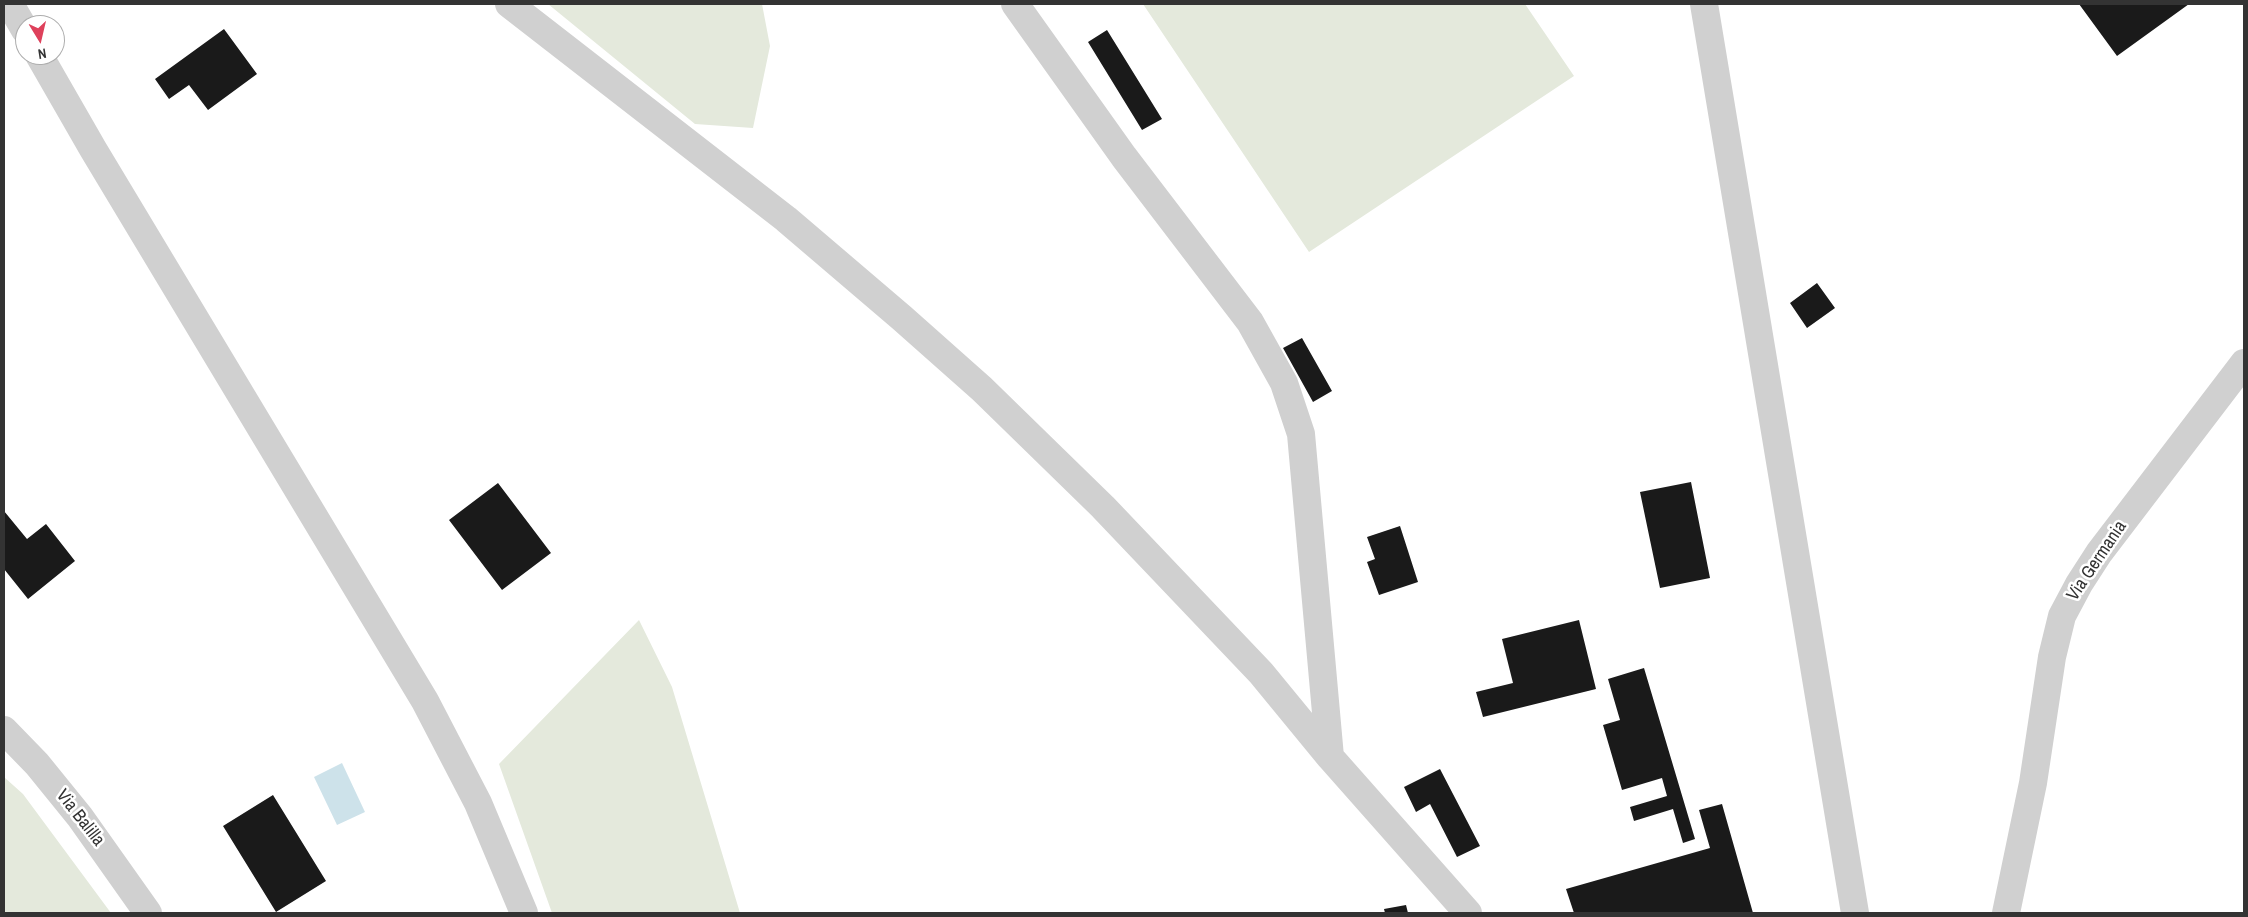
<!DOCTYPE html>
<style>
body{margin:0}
#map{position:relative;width:2248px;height:917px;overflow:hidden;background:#fff;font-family:"Archivo Narrow",sans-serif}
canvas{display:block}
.frame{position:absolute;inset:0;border:5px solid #333;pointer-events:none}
.north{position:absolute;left:15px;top:15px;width:50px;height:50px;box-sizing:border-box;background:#fff;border:1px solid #adadad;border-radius:50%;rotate:171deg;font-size:14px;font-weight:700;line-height:20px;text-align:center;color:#333}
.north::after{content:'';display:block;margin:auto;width:18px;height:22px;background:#de415b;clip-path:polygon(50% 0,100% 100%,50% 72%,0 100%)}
</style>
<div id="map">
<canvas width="2248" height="917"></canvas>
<div class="frame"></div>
<div class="north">N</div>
</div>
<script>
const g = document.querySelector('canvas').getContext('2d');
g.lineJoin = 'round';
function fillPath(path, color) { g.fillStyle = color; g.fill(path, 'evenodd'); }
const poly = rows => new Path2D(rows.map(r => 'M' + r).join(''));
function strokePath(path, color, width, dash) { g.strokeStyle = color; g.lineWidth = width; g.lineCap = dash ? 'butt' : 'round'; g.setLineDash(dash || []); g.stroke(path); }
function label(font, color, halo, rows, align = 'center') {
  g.font = font + ' "Archivo Narrow",sans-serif'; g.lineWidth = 5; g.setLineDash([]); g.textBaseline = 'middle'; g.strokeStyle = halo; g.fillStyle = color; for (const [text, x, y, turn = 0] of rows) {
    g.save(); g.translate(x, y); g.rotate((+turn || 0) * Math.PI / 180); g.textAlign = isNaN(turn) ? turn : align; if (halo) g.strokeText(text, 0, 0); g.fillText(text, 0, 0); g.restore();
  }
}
fillPath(poly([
 [548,4,762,4,770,46,753,128,695,124],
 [1143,4,1525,4,1574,76,1309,252],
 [639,620,672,687,740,913,552,913,499,764],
 [4,777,23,794,111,913,4,913]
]), '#e4e9dc');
fillPath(poly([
 [342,763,365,812,337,825,314,777]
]), '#cde2ea');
fillPath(poly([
 [2079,4,2189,4,2117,56],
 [224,29,257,74,208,110,189,85,169,99,155,79],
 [1107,30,1162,119,1142,130,1088,42],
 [1817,283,1835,308,1807,328,1790,303],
 [1302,338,1332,391,1313,402,1283,348],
 [1691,482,1710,578,1660,588,1640,492],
 [498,483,551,553,502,590,449,520],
 [4,511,27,539,46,524,75,561,28,599,4,569],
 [1400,526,1418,582,1379,595,1367,562,1375,559,1367,537],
 [1579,620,1596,689,1483,717,1476,692,1513,683,1502,639],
 [1644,668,1695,839,1683,843,1673,809,1634,821,1630,807,1667,796,1662,778,1622,790,1603,725,1620,720,1608,679],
 [1440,769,1480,846,1457,857,1430,804,1416,812,1404,787],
 [273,795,326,881,276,912,223,826],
 [1722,804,1753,913,1574,913,1566,889,1710,848,1699,810],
 [1406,905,1408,913,1385,913,1384,909]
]), '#1a1a1a');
strokePath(poly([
 [10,4,25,30],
 [509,4,786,219,902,318,982,389,1103,507,1261,673,1330,757,1468,913],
 [1015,4,1124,157,1250,322,1284,383,1301,434,1330,757],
 [1704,4,1855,913],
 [39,55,93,149,425,701,478,803,524,913],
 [4,730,37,764,80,817,148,913],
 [2006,913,2033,783,2052,657,2062,616,2079,584,2099,553,2244,363]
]), '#d0d0d0', 28);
label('18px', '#333', '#fff', [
 ["Via Germania",2097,561,-56],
 ["Via Balilla",80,818,52]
]);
</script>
